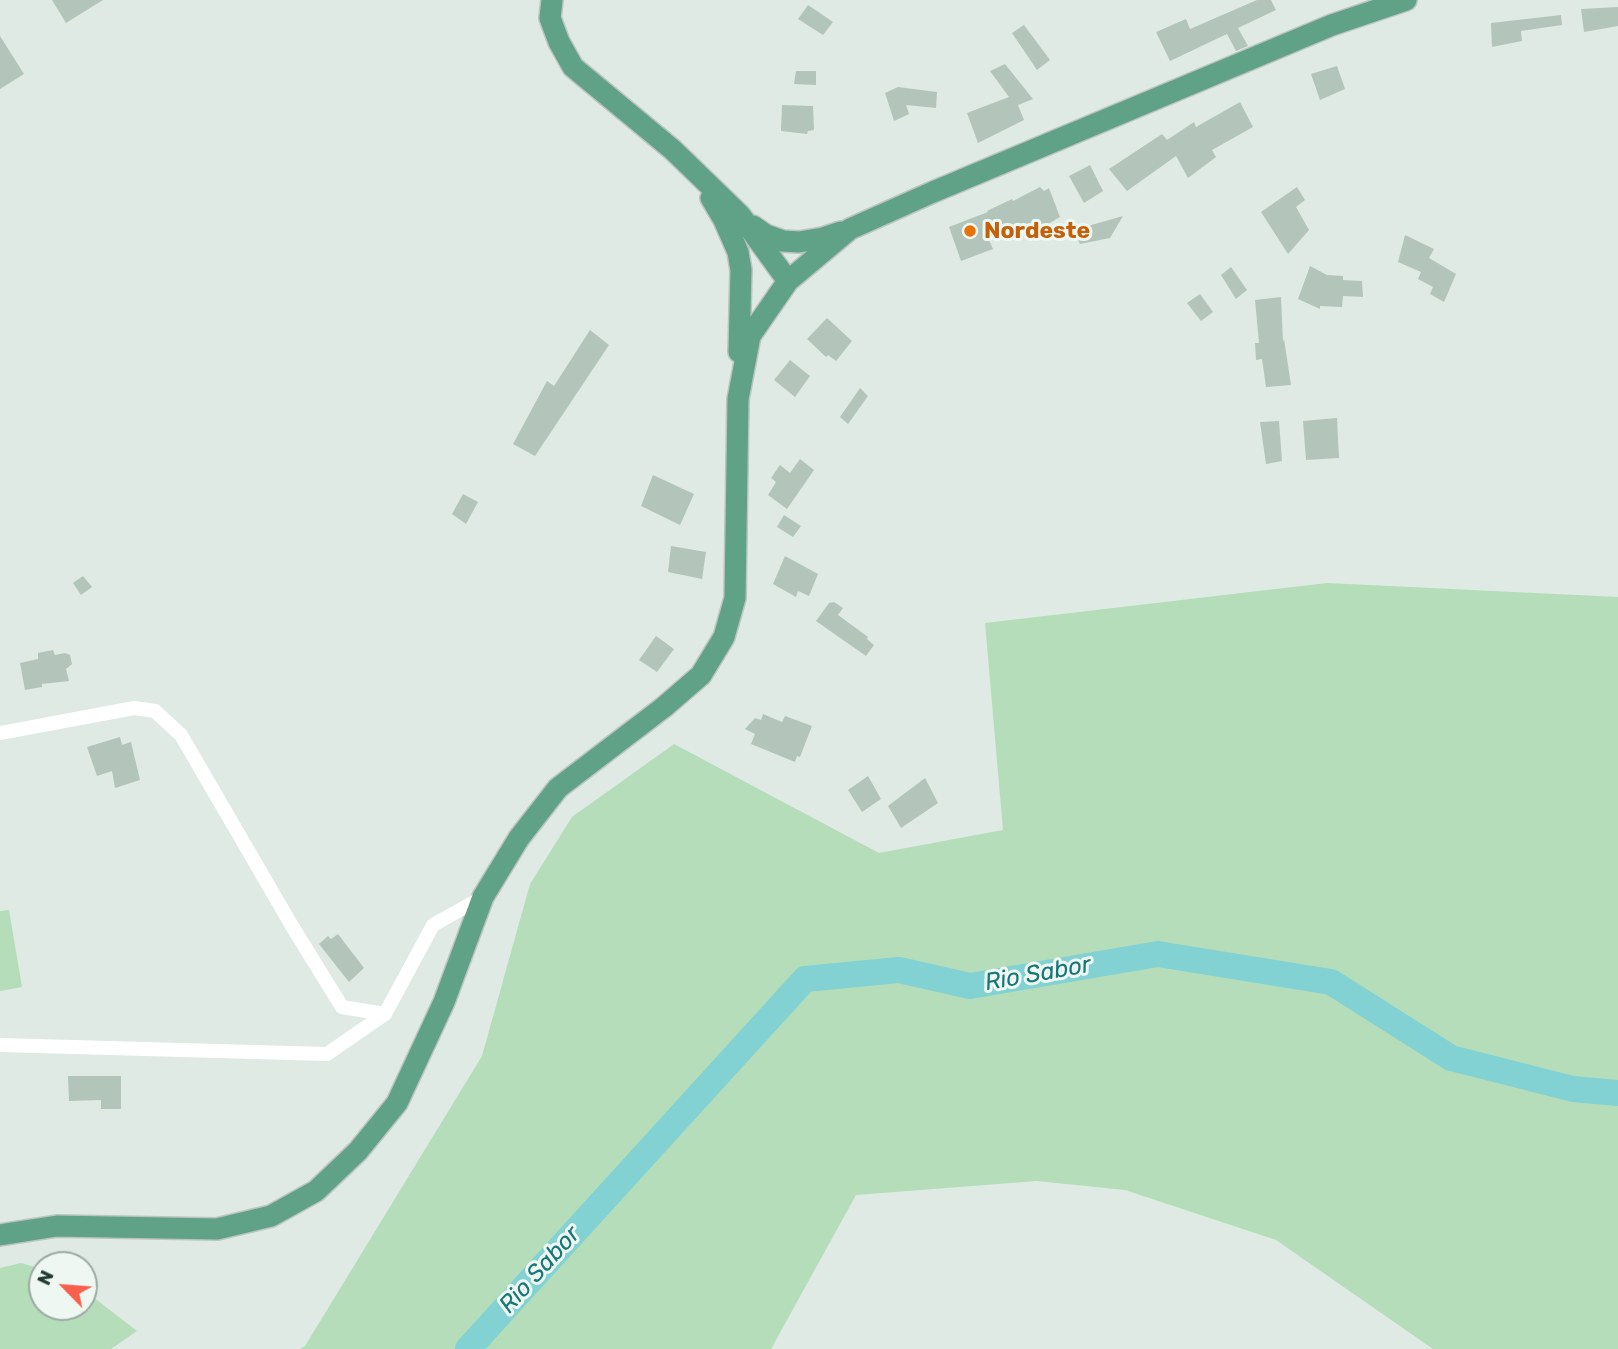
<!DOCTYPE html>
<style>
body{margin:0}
#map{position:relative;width:1618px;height:1349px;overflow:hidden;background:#deeae3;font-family:Rubik,sans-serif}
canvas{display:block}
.north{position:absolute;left:28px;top:1251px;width:70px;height:70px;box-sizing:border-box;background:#eef7f1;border:2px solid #9baba3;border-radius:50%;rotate:295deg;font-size:19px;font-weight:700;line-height:28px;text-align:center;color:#1e3a2f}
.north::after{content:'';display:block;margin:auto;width:24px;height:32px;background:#f95f4d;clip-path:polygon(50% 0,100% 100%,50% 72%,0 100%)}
</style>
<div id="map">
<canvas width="1618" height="1349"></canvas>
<div class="north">N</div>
</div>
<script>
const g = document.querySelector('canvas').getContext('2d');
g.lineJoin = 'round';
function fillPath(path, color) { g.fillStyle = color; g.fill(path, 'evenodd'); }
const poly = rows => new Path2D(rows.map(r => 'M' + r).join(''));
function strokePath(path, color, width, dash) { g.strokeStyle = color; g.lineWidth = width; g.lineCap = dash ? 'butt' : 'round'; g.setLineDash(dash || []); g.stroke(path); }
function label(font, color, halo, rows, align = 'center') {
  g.font = font + ' Rubik,sans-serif'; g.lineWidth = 6; g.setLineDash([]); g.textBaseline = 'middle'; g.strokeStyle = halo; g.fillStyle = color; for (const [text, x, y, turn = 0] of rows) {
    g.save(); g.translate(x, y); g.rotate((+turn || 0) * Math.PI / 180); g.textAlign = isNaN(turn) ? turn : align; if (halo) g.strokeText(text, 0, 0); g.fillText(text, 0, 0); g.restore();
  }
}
fillPath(poly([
 [1327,583,1618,597,1618,1349,1433,1349,1276,1240,1125,1190,1037,1181,856,1195,771,1349,300,1349,305,1346,482,1056,530,884,572,817,674,744,879,853,1003,830,985,623],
 [9,910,22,987,0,991,0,911],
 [21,1263,42,1269,42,1307,84,1307,84,1290,137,1331,111,1349,0,1349,0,1268]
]), '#b5ddba');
strokePath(poly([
 [468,1349,805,979,899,970,970,986,1158,954,1331,982,1451,1058,1573,1089,1618,1093]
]), '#82d2d3', 26);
fillPath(poly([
 [52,0,103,0,66,23],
 [1257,0,1271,0,1276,10,1238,28,1248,46,1236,51,1227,34,1170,61,1156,32,1186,19,1190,29],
 [808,5,833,22,823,35,798,19],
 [1618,7,1618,26,1584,32,1581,9],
 [1561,15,1562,25,1521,31,1522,41,1492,47,1491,23],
 [1024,25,1050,60,1037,70,1012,33],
 [0,36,24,74,0,89],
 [1005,64,1033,99,1018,105,1024,120,978,143,967,113,1009,97,990,71],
 [1337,66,1345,89,1320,100,1311,74],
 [796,71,816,71,816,85,794,84],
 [898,87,937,92,936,108,906,105,909,114,894,121,885,93],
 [1240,102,1253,127,1212,150,1216,157,1188,178,1176,156,1127,191,1109,169,1162,134,1167,140,1194,122,1196,127],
 [782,105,813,106,814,130,808,131,807,134,781,131],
 [1090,165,1103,191,1084,203,1069,176],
 [1040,187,1044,191,1049,188,1060,217,1029,235,1025,225,989,240,993,249,961,261,949,227,988,212,987,211,1012,199,1013,201],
 [1297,187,1305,200,1296,207,1309,230,1288,254,1261,212],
 [1123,216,1110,238,1080,244,1074,230],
 [1405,235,1434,249,1429,258,1456,274,1444,302,1430,294,1433,287,1418,279,1421,272,1398,262],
 [1310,266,1327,275,1343,276,1343,280,1362,281,1363,297,1343,296,1342,307,1320,306,1320,309,1298,299],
 [1231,267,1247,290,1236,299,1221,275],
 [1200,294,1213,312,1201,321,1187,303],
 [1281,297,1283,342,1284,339,1291,385,1266,387,1262,359,1256,360,1255,343,1259,343,1255,300],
 [827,318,852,341,836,361,828,355,826,357,807,339],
 [590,330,609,345,535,456,513,444,547,381,554,386],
 [790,360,810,376,795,397,774,380],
 [860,388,868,396,848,424,840,417],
 [1337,418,1339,458,1306,460,1303,421],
 [1279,421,1282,461,1266,464,1260,422],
 [800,459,814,470,787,509,768,495,776,482,771,478,780,465,790,473],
 [653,475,694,494,680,525,641,506],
 [463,494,478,502,466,524,452,514],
 [784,515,801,526,793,537,777,527],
 [671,546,706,552,702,579,668,572],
 [785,556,818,574,809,596,798,591,796,597,773,584],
 [83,576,92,587,81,595,73,583],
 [834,602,843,608,838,615,868,637,867,639,874,645,866,656,816,621,829,603],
 [656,636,674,649,657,672,639,660],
 [53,650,55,655,65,653,70,655,72,664,66,669,69,681,42,684,42,687,25,690,20,663,38,659,38,653],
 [763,714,782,722,785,716,812,726,800,757,797,756,795,762,751,744,755,734,745,729,755,718,761,720],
 [120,737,122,745,131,742,140,780,115,788,112,771,97,776,87,747],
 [868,776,881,799,862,812,848,790],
 [925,778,938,803,901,828,888,806],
 [338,934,364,968,349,982,319,944,328,936,331,939],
 [68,1076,121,1076,121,1109,101,1109,101,1100,69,1101]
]), '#b3c5bb');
const primary = poly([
 [552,0,550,18,559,42,573,67,673,150,740,215,788,281],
 [711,198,724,220,738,252,741,270,739,352],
 [753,226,766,235,783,241,799,242,823,238,841,232],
 [0,1235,57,1226,217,1229,271,1216,316,1191,358,1151,397,1103,444,1002,483,897,519,838,558,788,664,707,701,675,724,637,735,598,738,399,750,336,788,281,850,229,933,192,1332,25,1406,0]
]);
strokePath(primary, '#bcc4c1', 24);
strokePath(poly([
 [0,733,134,708,155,711,181,735,292,926,342,1007,385,1014,433,925,483,897],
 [0,1045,327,1054,385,1014]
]), '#fff', 14);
strokePath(primary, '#60a288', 21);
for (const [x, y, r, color] of [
 [970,231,7,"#e8710a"]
]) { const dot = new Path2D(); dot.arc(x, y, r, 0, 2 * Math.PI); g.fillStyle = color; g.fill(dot); strokePath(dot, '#eef7f1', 2.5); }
label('bold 23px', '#c56008', '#eef7f1', [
 ["Nordeste",984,231]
], 'left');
label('italic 24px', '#167678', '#eef7f1', [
 ["Rio Sabor",1038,974,-10],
 ["Rio Sabor",540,1270,-48]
]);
</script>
